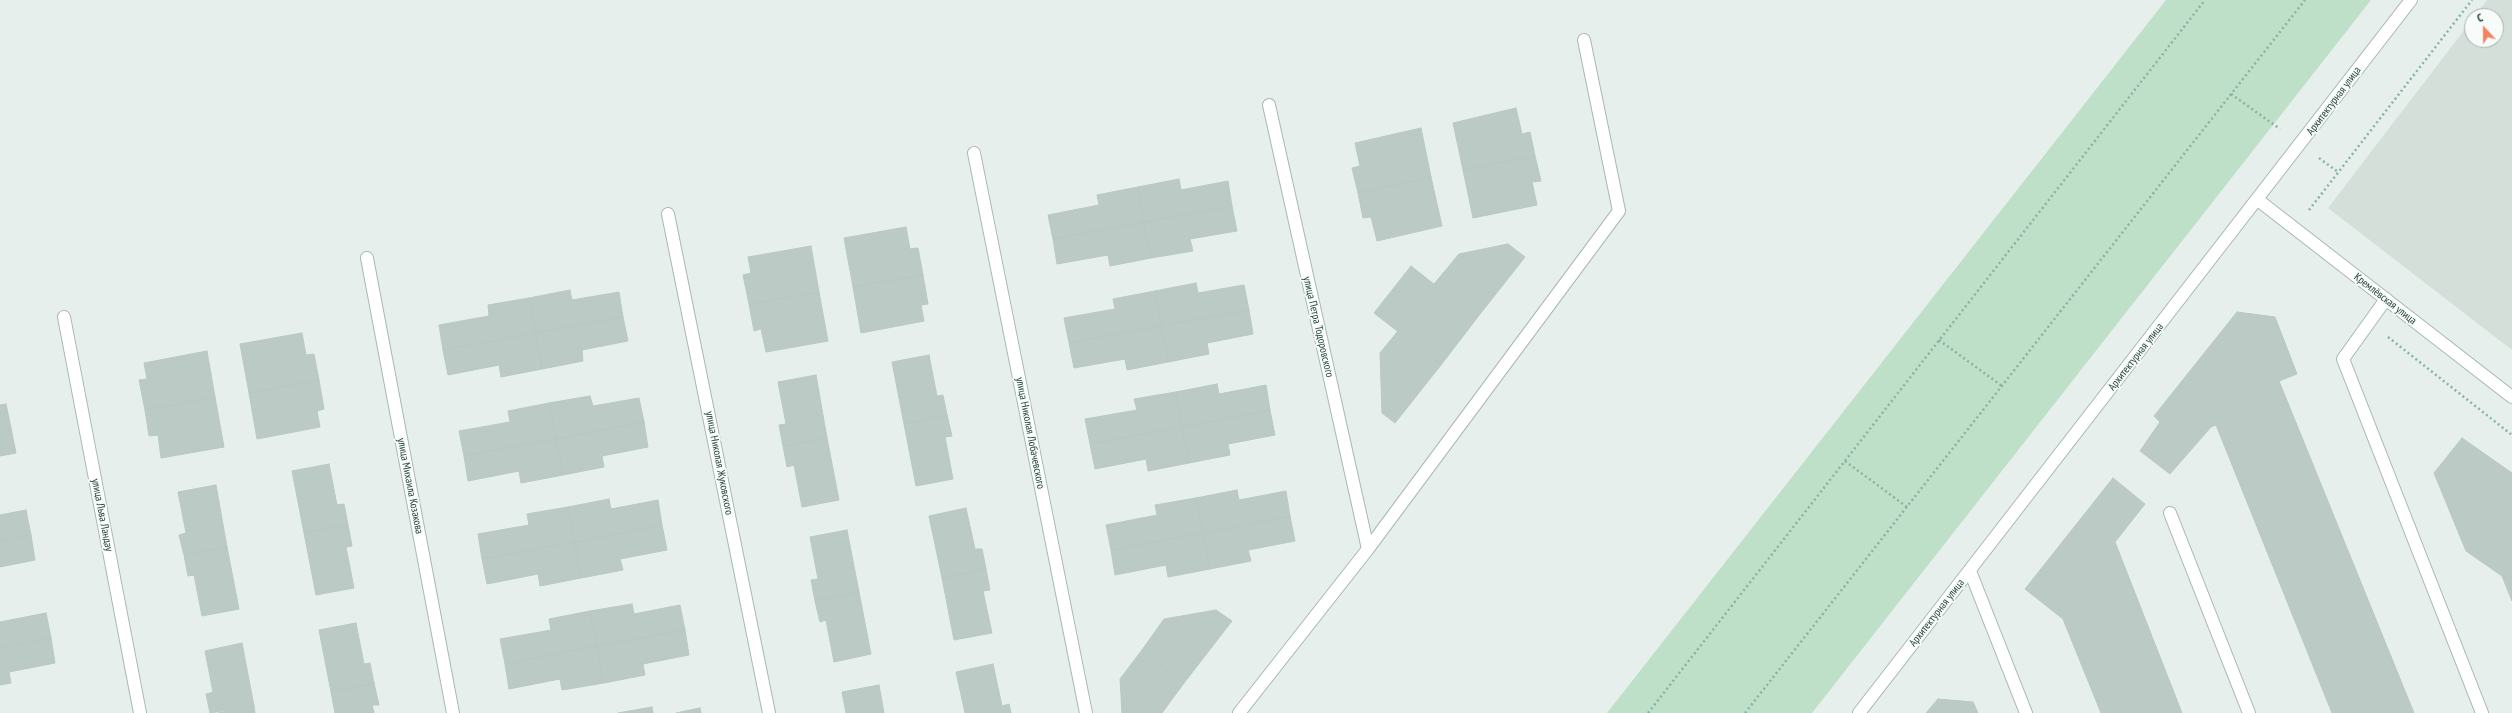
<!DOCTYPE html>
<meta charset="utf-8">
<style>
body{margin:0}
#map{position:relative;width:2512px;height:713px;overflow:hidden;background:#e6efeb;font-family:"PT Sans Narrow",sans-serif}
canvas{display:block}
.north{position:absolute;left:2464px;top:8px;width:40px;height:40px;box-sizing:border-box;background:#f7fbf9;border:1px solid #a3b1ad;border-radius:50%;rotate:338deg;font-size:11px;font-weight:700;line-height:16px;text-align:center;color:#24423a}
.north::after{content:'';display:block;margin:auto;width:14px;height:18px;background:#f4845f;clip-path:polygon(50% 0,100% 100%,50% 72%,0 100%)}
</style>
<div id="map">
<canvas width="2512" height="713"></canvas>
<div class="north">С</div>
</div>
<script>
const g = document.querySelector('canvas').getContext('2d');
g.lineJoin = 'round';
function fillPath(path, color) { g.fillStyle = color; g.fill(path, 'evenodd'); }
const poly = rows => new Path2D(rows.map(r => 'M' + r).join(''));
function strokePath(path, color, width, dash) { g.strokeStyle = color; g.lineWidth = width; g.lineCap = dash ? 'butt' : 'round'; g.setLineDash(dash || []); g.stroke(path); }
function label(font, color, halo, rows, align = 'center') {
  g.font = font + ' "PT Sans Narrow",sans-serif'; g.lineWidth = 3.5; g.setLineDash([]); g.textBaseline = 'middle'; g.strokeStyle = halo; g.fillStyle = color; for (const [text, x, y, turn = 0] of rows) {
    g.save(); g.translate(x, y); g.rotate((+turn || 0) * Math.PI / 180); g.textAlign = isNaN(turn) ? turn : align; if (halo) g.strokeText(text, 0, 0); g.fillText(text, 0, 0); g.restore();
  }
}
fillPath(poly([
 [2487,0,2512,0,2512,350,2328,208,2472,20,2472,40,2496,40,2496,16,2475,16]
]), '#d4dfda');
fillPath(poly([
 [2166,0,2371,0,1812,713,1607,713]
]), '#bfe0c8');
const building = poly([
 [1516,108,1522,134,1530,132,1535,156,1463,170,1453,123,1516,108],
 [1421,128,1431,177,1358,193,1352,168,1360,166,1355,143,1421,128],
 [1535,156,1541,181,1532,182,1537,205,1473,218,1463,170,1535,156],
 [1431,177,1442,226,1377,241,1371,217,1363,218,1358,193,1431,177],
 [1179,179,1181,190,1228,181,1232,206,1144,222,1138,187,1179,179],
 [1138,187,1144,222,1053,239,1048,215,1099,205,1097,195,1138,187],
 [1232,206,1237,231,1190,239,1193,251,1151,258,1144,222,1232,206],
 [1144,222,1151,258,1110,266,1108,255,1057,264,1053,239,1144,222],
 [906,227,910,249,918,248,923,275,853,287,844,238,906,227],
 [1508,244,1525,257,1477,318,1434,284,1459,254,1508,244],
 [811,246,819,292,749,304,743,275,751,273,748,257,811,246],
 [1411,266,1477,318,1441,365,1374,313,1411,266],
 [923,275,928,304,921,305,924,321,861,333,853,287,923,275],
 [1196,283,1198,293,1244,285,1249,310,1161,326,1155,291,1196,283],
 [570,290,572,300,619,292,623,317,536,333,529,298,570,290],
 [1155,291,1161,326,1069,343,1064,318,1115,309,1113,299,1155,291],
 [819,292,828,341,766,352,761,329,754,331,749,304,819,292],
 [529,298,536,333,443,350,439,325,489,316,488,305,529,298],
 [1249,310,1253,334,1207,343,1209,354,1168,362,1161,326,1249,310],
 [2237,312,2275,317,2297,374,2279,381,2414,713,2332,713,2216,425,2211,427,2170,474,2140,451,2160,422,2154,416,2237,312],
 [623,317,628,341,582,350,583,361,542,369,536,333,623,317],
 [1161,326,1168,362,1127,370,1125,359,1074,368,1069,343,1161,326],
 [1398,331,1441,365,1395,423,1382,413,1380,353,1398,331],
 [302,333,306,355,314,354,319,380,249,393,240,344,302,333],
 [536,333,542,369,501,377,499,365,448,375,443,350,536,333],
 [207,351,215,397,145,410,139,380,147,379,144,363,207,351],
 [929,355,937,396,943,395,947,415,904,424,892,362,929,355],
 [816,375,827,438,783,446,779,425,786,424,778,382,816,375],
 [319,380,324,409,317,411,320,427,257,439,249,393,319,380],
 [1217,384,1219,394,1266,385,1270,410,1182,427,1176,392,1217,384],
 [1176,392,1182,427,1090,444,1085,419,1137,410,1134,399,1176,392],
 [590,396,593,406,639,398,644,422,556,439,549,403,590,396],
 [215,397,224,447,161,458,158,435,149,436,145,410,215,397],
 [549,403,556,439,464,456,459,431,510,422,508,411,549,403],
 [6,404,11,428,0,430,0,405,6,404],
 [1270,410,1275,435,1228,444,1230,455,1189,463,1182,427,1270,410],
 [947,415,952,436,945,437,953,479,916,486,904,424,947,415],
 [644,422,648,447,602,456,604,467,563,475,556,439,644,422],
 [1182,427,1189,463,1148,471,1146,459,1095,469,1090,444,1182,427],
 [11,428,16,453,0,456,0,430,11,428],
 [827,438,839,500,802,507,794,465,787,467,783,446,827,438],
 [2462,438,2512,473,2512,601,2502,576,2466,551,2434,473,2462,438],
 [556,439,563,475,521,483,519,471,468,481,464,456,556,439],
 [329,464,337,505,344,504,348,525,304,533,292,471,329,464],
 [2113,478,2145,504,2115,542,2182,713,2101,713,2063,619,2025,589,2113,478],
 [216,485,227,547,184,555,179,535,186,533,178,492,216,485],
 [1237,490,1239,500,1286,491,1290,516,1203,533,1196,498,1237,490],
 [1196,498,1203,533,1111,550,1106,525,1157,515,1155,505,1196,498],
 [609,499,611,509,658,500,662,525,575,542,568,507,609,499],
 [568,507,575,542,482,559,478,534,529,525,527,514,568,507],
 [966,508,975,549,982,549,986,569,942,578,929,516,966,508],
 [26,510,31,535,0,541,0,515,26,510],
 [1290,516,1295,541,1248,550,1251,561,1210,569,1203,533,1290,516],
 [348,525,352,546,346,547,354,588,316,595,304,533,348,525],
 [662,525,667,550,620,559,623,570,581,578,575,542,662,525],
 [847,530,859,592,815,601,811,580,818,579,810,537,847,530],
 [1203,533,1210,569,1168,577,1166,565,1115,575,1111,550,1203,533],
 [31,535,35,560,0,567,0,541,31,535],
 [575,542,581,578,540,586,538,574,487,584,482,559,575,542],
 [227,547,239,609,202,616,194,575,188,576,184,555,227,547],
 [986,569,990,590,983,591,992,633,954,640,942,578,986,569],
 [859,592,871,654,834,662,826,620,820,622,815,601,859,592],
 [632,604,634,614,680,605,685,630,597,646,590,611,632,604],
 [1216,610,1232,621,1184,683,1142,650,1164,619,1216,610],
 [590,611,597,646,505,664,500,639,551,630,549,619,590,611],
 [46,613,51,638,0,648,0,622,46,613],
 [356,623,364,664,370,663,374,683,331,692,319,630,356,623],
 [685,630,689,655,643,664,645,675,604,683,597,646,685,630],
 [51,638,55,663,9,672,11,683,0,685,0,648,51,638],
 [242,643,254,706,210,713,206,694,213,692,205,651,242,643],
 [597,646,604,683,562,690,560,679,509,689,505,664,597,646],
 [1142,650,1184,683,1162,713,1122,713,1120,679,1142,650],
 [993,664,1002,706,1009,704,1011,713,965,713,956,672,993,664],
 [374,683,379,705,372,705,374,713,335,713,331,692,374,683],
 [879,685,884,713,846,713,842,692,879,685],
 [1938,699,1973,702,1978,713,1926,713,1938,699],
 [254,706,255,713,218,713,254,706],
 [652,707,653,713,618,713,652,707],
 [700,708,701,713,676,713,700,708]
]);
fillPath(building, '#bbcac4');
strokePath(building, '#b8c9c2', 1);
const lane = poly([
 [2386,299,2343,359,2482,713],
 [2170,513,2249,713],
 [1970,571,2026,713]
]);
const street = poly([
 [1269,105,1368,549],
 [974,153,1086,713],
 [2258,200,2512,397],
 [668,214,769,713],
 [367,258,453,713],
 [64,317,140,713],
 [1239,713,1368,549,1619,211,1584,40],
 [1859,713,2411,0]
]);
strokePath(lane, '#a8b8b2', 14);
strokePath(street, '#a8b8b2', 14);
strokePath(poly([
 [2231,94,2280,129],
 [2319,158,2338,172],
 [2309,210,2472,0],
 [2388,337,2512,435],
 [1939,340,2002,386],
 [1845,461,1907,507],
 [1648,713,2205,0],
 [1745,713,2305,0]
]), '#86b3a5', 2.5, [2, 3]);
strokePath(lane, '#fff', 12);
strokePath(street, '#fff', 12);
label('11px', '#24423a', '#f7fbf9', [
 ["Архитектурная улица",2334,101,-53],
 ["Кремлёвская улица",2385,299,38],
 ["улица Петра Тодоровского",1318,327,77],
 ["Архитектурная улица",2136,357,-52],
 ["улица Николая Лобачевского",1030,433,79],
 ["улица Николая Жуковского",719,463,79],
 ["улица Михаила Козакова",410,486,79],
 ["улица Льва Ландау",102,515,79],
 ["Архитектурная улица",1937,613,-52]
]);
</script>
